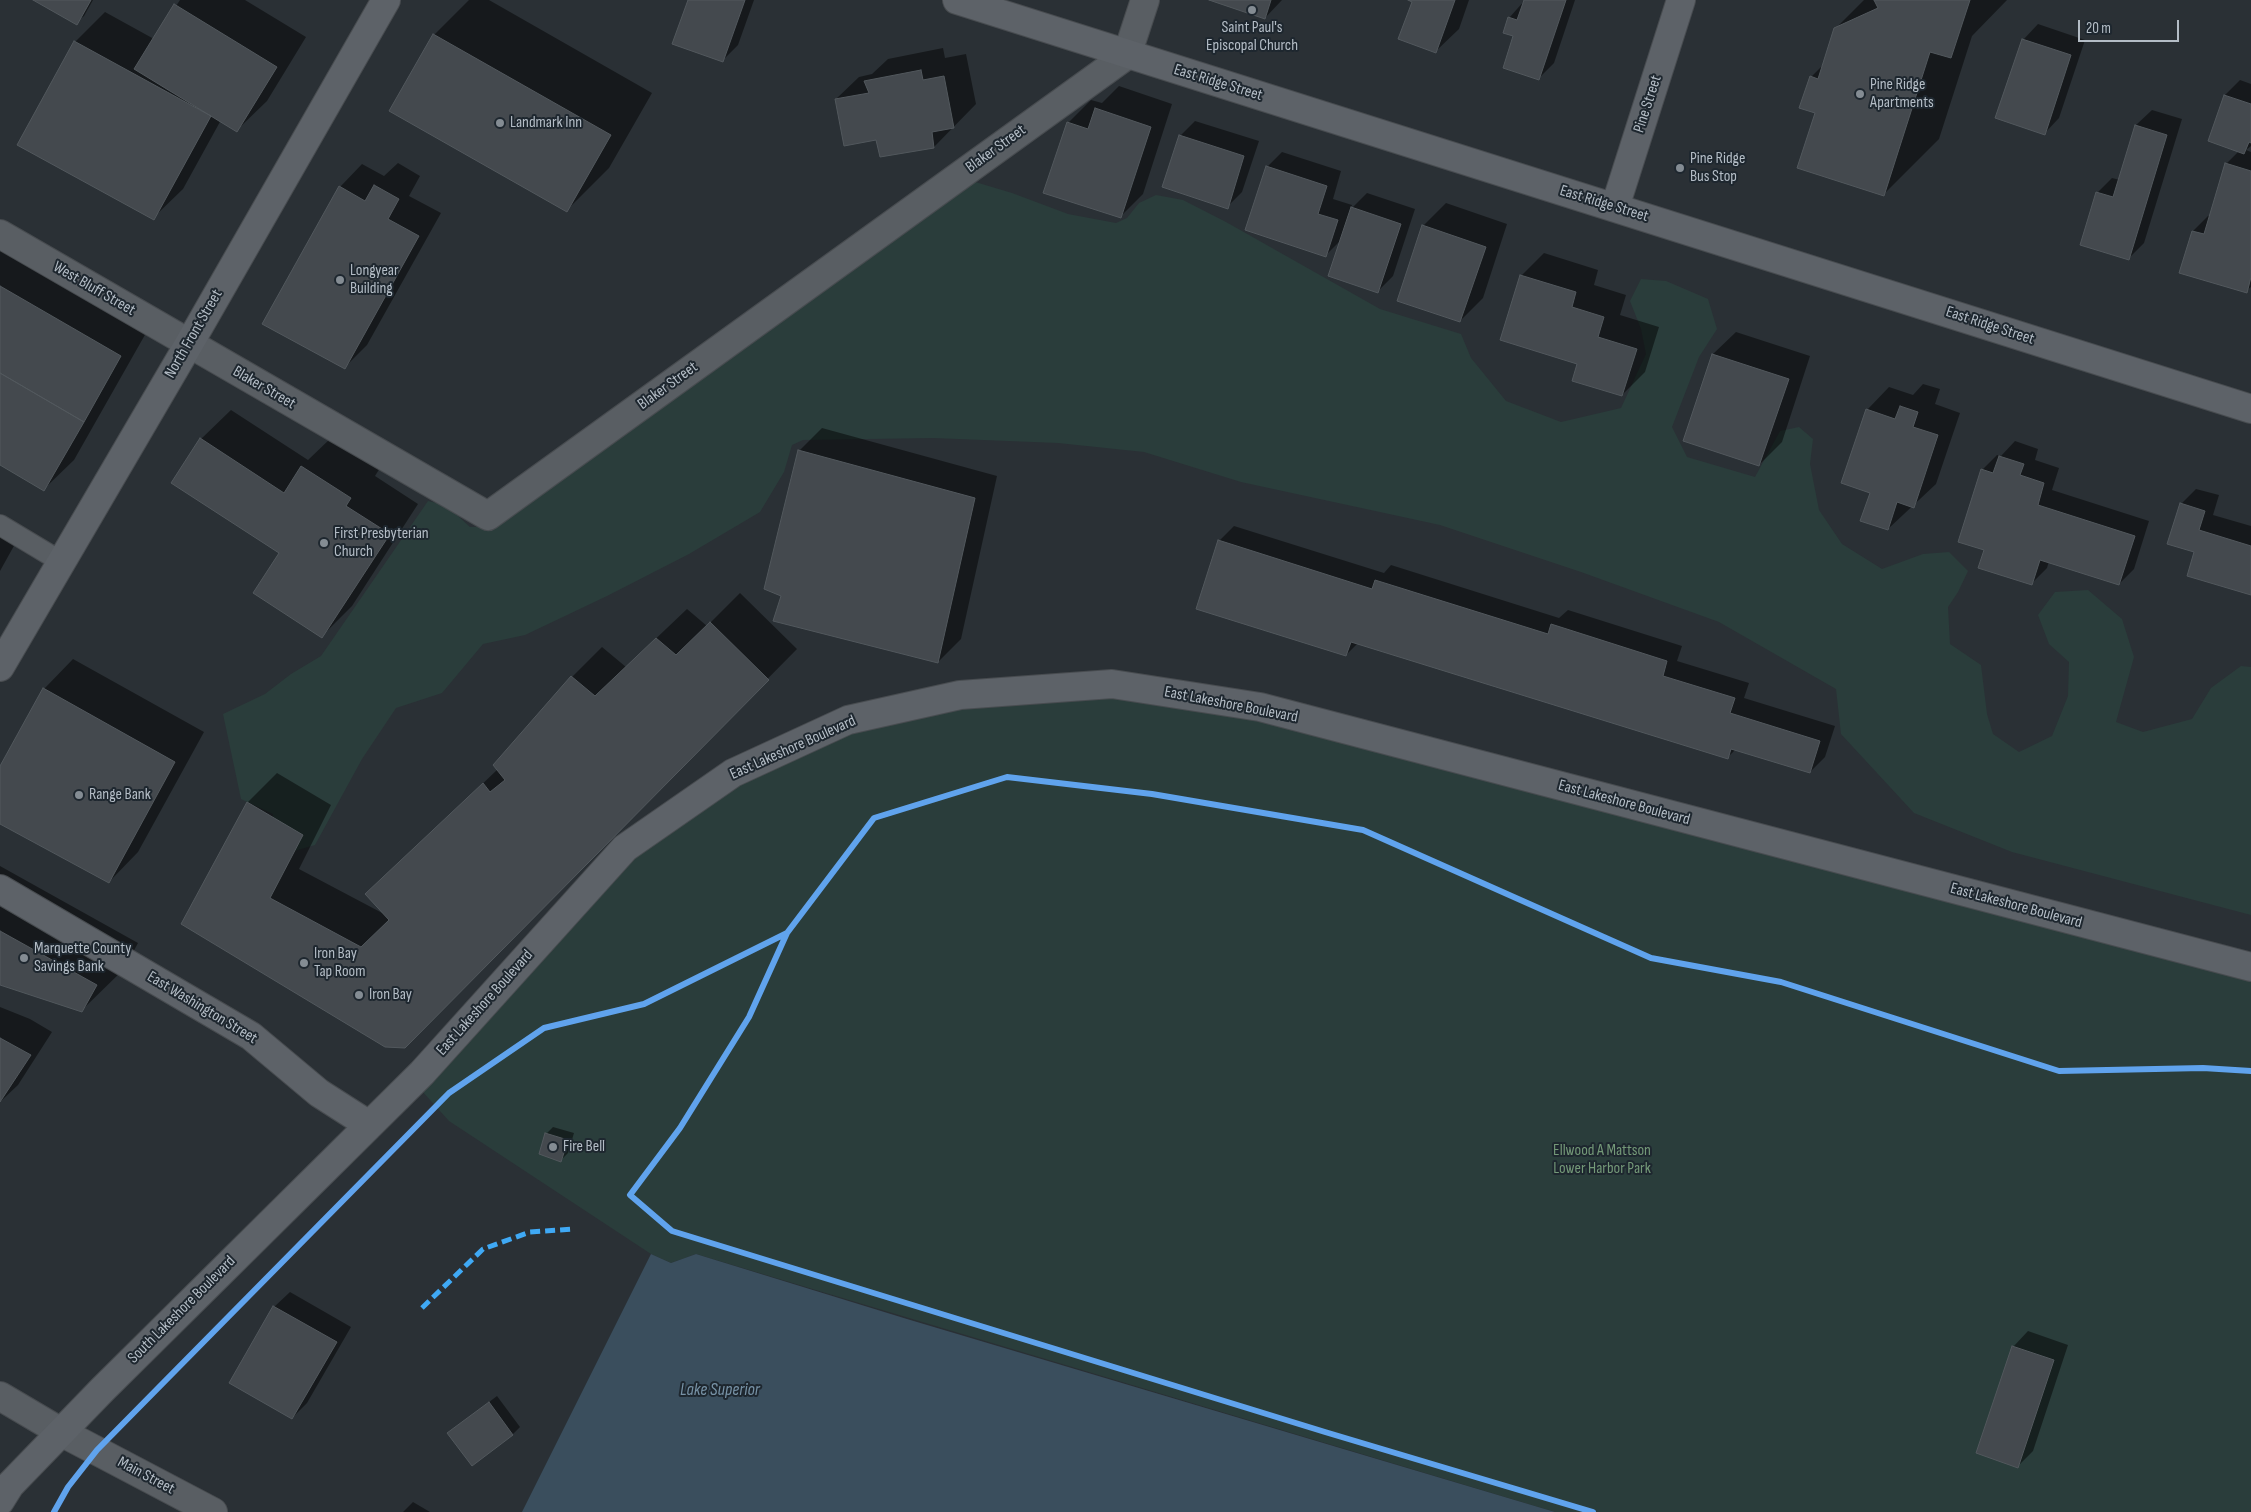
<!DOCTYPE html>
<style>
body{margin:0}
#map{position:relative;width:2251px;height:1512px;overflow:hidden;background:#2a3035;font-family:"Sofia Sans Condensed",sans-serif}
canvas{display:block}
.scale{position:absolute;left:2078px;top:20px;width:101px;height:22px;box-sizing:border-box;border:2px solid #b4bdc6;border-top:0;padding-left:6px;font-size:15px;line-height:18px;white-space:nowrap;color:#b4bdc6;-webkit-text-stroke:4px #1e272f;paint-order:stroke}
</style>
<div id="map">
<canvas width="2251" height="1512"></canvas>
<div class="scale">20 m</div>
</div>
<script>
const g = document.querySelector('canvas').getContext('2d');
g.lineJoin = 'round';
function fillPath(path, color) { g.fillStyle = color; g.fill(path, 'evenodd'); }
const poly = rows => new Path2D(rows.map(r => 'M' + r).join(''));
function strokePath(path, color, width, dash) { g.strokeStyle = color; g.lineWidth = width; g.lineCap = dash ? 'butt' : 'round'; g.setLineDash(dash || []); g.stroke(path); }
function label(font, color, halo, rows, align = 'center') {
  g.font = font + ' "Sofia Sans Condensed",sans-serif'; g.lineWidth = 4; g.setLineDash([]); g.textBaseline = 'middle'; g.strokeStyle = halo; g.fillStyle = color; for (const [text, x, y, turn = 0] of rows) {
    g.save(); g.translate(x, y); g.rotate((+turn || 0) * Math.PI / 180); g.textAlign = isNaN(turn) ? turn : align; if (halo) g.strokeText(text, 0, 0); g.fillText(text, 0, 0); g.restore();
  }
}
fillPath(poly([
 [972,181,1012,193,1068,214,1116,223,1127,218,1139,203,1156,195,1183,200,1226,222,1380,309,1461,334,1471,358,1506,401,1561,422,1621,408,1646,354,1641,329,1630,301,1641,279,1666,281,1708,299,1717,329,1699,357,1672,427,1687,457,1755,477,1780,431,1799,427,1813,439,1810,464,1819,510,1842,544,1882,569,1923,554,1949,552,1968,571,1958,592,1948,607,1950,644,1981,665,1987,714,1993,734,2019,752,2052,736,2068,696,2069,662,2049,644,2038,615,2055,592,2088,590,2122,619,2134,657,2116,722,2143,732,2192,719,2211,688,2241,666,2251,667,2251,915,2012,852,1914,813,1841,734,1836,689,1719,622,1581,572,1440,525,1241,482,1144,452,1058,443,933,438,803,440,792,445,784,472,760,512,689,554,607,596,525,635,483,644,442,693,396,708,362,759,315,845,287,853,273,827,273,814,241,799,223,714,265,694,291,674,321,656,428,501,446,505,470,527,496,527],
 [1112,684,2251,967,2251,1512,1555,1512,696,1254,671,1263,651,1254,449,1121,413,1081,625,848,848,720]
]), '#2a3d3b');
fillPath(poly([
 [651,1254,671,1263,696,1254,907,1319,1555,1512,522,1512]
]), '#3a4e5d');
fillPath(poly([
 [36,0,93,0,84,16,76,23],
 [180,0,245,0,306,37,267,101,237,130,221,120,183,189,153,218,75,42,105,12,154,39],
 [469,0,489,0,652,93,609,168,567,210,391,110,434,35],
 [689,0,754,0,738,45,723,60],
 [1213,0,1282,0,1265,18],
 [1412,0,1469,0,1459,29,1436,51,1414,1],
 [1525,0,1575,0,1554,63,1539,78,1515,35,1509,18],
 [1864,0,2007,0,1972,36,1939,139,1884,194,1816,112,1811,77,1825,63,1835,29],
 [2038,24,2085,40,2059,118,2044,134,2023,40],
 [943,48,945,58,966,54,976,104,934,147,877,138,836,99,859,77,872,74,888,59],
 [2240,80,2251,84,2251,146,2246,150,2251,152,2251,287,2246,291,2181,273,2193,231,2208,216,2211,217,2226,164,2239,151,2209,140,2225,95],
 [1119,86,1172,104,1143,194,1120,217,1068,123,1091,100,1102,103],
 [2152,110,2182,119,2144,243,2129,258,2097,193,2112,178,2120,180,2136,125],
 [1195,121,1259,141,1242,192,1227,207,1180,136],
 [1282,152,1341,171,1333,199,1352,205,1351,209,1367,193,1415,209,1393,276,1378,291,1342,239,1326,255,1267,167],
 [398,163,420,176,409,196,441,213,367,345,345,367,340,187,362,164,384,176],
 [1446,203,1507,224,1483,298,1460,321,1423,226],
 [0,240,150,326,74,460,44,489,0,464],
 [1544,253,1598,270,1594,285,1626,295,1620,315,1659,327,1645,372,1622,395,1579,364,1521,276],
 [1736,332,1810,356,1782,442,1759,465,1685,440,1713,354],
 [1923,384,1940,389,1935,404,1960,413,1936,484,1888,529,1871,492,1867,410,1889,387,1913,395],
 [231,410,308,460,332,437,380,468,375,476,418,504,352,606,322,636,281,552,201,439],
 [822,428,997,476,961,639,938,662,783,596,799,451],
 [2015,441,2038,449,2035,460,2059,468,2052,490,2149,521,2134,569,2119,584,2049,561,2047,568,2032,583,1986,549,1982,470,1997,455,2001,456],
 [2196,489,2219,495,2213,515,2251,526,2251,593,2196,551,2181,504],
 [0,523,20,535,0,571],
 [1234,526,1384,573,1391,565,1559,618,1568,610,1682,646,1677,661,1749,683,1744,698,1835,726,1825,757,1810,772,1736,749,1727,758,1358,643,1346,655,1219,541],
 [740,593,797,649,404,1047,182,924,248,802,277,773,331,805,299,869,386,915,367,894,498,769,495,765,572,677,602,647,626,667,687,609,707,626],
 [73,659,204,732,138,852,109,882,0,822,0,768,44,689],
 [0,866,138,943,124,969,81,1011,0,983],
 [0,1007,30,1019,52,1032,18,1085,0,1102],
 [553,1127,574,1133,568,1153,561,1160,546,1134],
 [290,1292,351,1327,307,1403,292,1418,274,1307],
 [2028,1331,2068,1345,2033,1451,2018,1466,2013,1347],
 [497,1396,520,1427,513,1434,448,1433],
 [413,1502,430,1512,403,1512]
]), '#0007');
const building = poly([
 [33,0,91,0,77,25,33,0],
 [688,0,745,0,723,62,672,44,688,0],
 [1209,0,1271,0,1265,19,1209,0],
 [1408,0,1455,0,1436,53,1398,39,1412,2,1408,0],
 [1524,0,1566,0,1539,80,1503,68,1513,36,1503,33,1508,17,1517,20,1524,0],
 [1874,0,1970,0,1951,58,1930,52,1884,196,1797,168,1815,113,1799,108,1810,76,1818,79,1834,28,1878,8,1874,0],
 [174,4,277,67,237,132,134,69,174,4],
 [433,34,611,135,567,212,389,111,433,34],
 [2022,39,2071,55,2045,135,1995,118,2022,39],
 [74,41,211,116,154,220,17,145,74,41],
 [921,70,923,80,944,76,954,128,932,132,934,148,880,157,876,140,844,146,835,99,869,93,864,81,921,70],
 [2224,95,2251,104,2251,143,2249,142,2244,154,2208,141,2224,95],
 [1095,108,1151,127,1121,218,1043,193,1067,122,1088,129,1095,108],
 [2135,125,2167,135,2129,260,2080,245,2096,192,2113,197,2135,125],
 [1179,135,1244,156,1228,209,1162,187,1179,135],
 [2225,163,2251,171,2251,277,2247,293,2179,273,2192,231,2204,234,2225,163],
 [1266,166,1327,186,1318,214,1338,220,1326,257,1245,230,1266,166],
 [374,185,399,199,388,219,419,236,345,369,262,324,339,186,365,201,374,185],
 [1351,207,1401,224,1378,293,1328,276,1351,207],
 [1422,225,1486,247,1460,322,1397,301,1422,225],
 [1520,275,1576,292,1572,307,1604,317,1598,337,1637,349,1622,396,1572,381,1577,364,1500,340,1520,275],
 [0,286,121,356,84,422,0,373,0,286],
 [1712,354,1789,379,1759,466,1683,441,1712,354],
 [0,373,84,422,44,491,0,465,0,373],
 [1900,406,1918,412,1913,427,1938,435,1914,508,1897,502,1888,530,1860,521,1870,493,1841,483,1866,409,1895,419,1900,406],
 [200,438,284,493,301,466,351,498,346,506,390,534,322,638,253,593,279,553,171,483,200,438],
 [798,450,975,498,938,663,773,621,781,596,764,589,798,450],
 [1999,456,2024,464,2020,475,2044,483,2038,505,2135,536,2119,585,2040,560,2032,585,1978,568,1984,550,1958,542,1981,469,1993,473,1999,456],
 [2180,503,2205,511,2199,530,2251,546,2251,595,2187,576,2194,552,2167,544,2180,503],
 [1218,540,1372,589,1375,580,1548,634,1551,624,1667,661,1663,676,1735,698,1730,713,1820,741,1810,773,1731,749,1728,759,1351,642,1346,656,1196,609,1218,540],
 [710,622,769,680,405,1048,385,1047,181,924,247,802,303,835,270,898,361,947,389,920,365,894,483,783,490,792,505,780,493,765,571,676,595,696,656,638,676,655,710,622],
 [43,688,175,762,109,883,0,824,0,766,43,688],
 [0,931,97,985,82,1012,0,985,0,931],
 [0,1038,31,1055,0,1102,0,1038],
 [545,1133,568,1140,561,1162,539,1154,545,1133],
 [273,1306,337,1342,292,1419,229,1383,273,1306],
 [2012,1346,2054,1360,2018,1468,1976,1453,2012,1346],
 [489,1402,513,1435,472,1466,447,1433,489,1402]
]);
fillPath(building, '#44494e');
strokePath(building, '#52585d', 1);
const lane = poly([
 [0,525,60,561]
]);
const street = poly([
 [0,234,488,516,1127,55,1145,0],
 [0,1396,61,1432,213,1512]
]);
const secondary = poly([
 [957,0,2251,409],
 [1615,207,1681,0],
 [0,667,189,344,386,0],
 [0,889,251,1036,319,1093,369,1125],
 [0,1501,10,1485,102,1390,422,1073,625,848,733,773,848,720,960,695,1112,684,1260,707,2251,967]
]);
strokePath(lane, '#484c50', 22);
strokePath(street, '#484c50', 30);
strokePath(secondary, '#484c50', 30);
strokePath(lane, '#595e63', 20);
strokePath(street, '#595e63', 28);
strokePath(secondary, '#5d6268', 28);
strokePath(poly([
 [422,1308,483,1249,530,1232,573,1229]
]), '#3fa9f5', 5, [10, 5]);
strokePath(poly([
 [787,933,749,1017,680,1128,630,1195,672,1231,1325,1432,1593,1512],
 [54,1512,68,1487,97,1450,449,1093,544,1028,644,1004,787,933,874,818,1007,777,1152,794,1363,830,1651,958,1781,982,2059,1071,2203,1068,2251,1071]
]), '#60a3ed', 6);
for (const [x, y, r, color] of [
 [1252,10,5,"#848c93"],
 [1860,94,5,"#848c93"],
 [500,123,5,"#848c93"],
 [1680,168,5,"#848c93"],
 [340,280,5,"#848c93"],
 [324,543,5,"#848c93"],
 [79,795,5,"#848c93"],
 [24,958,5,"#848c93"],
 [304,963,5,"#848c93"],
 [359,995,5,"#848c93"],
 [553,1147,5,"#848c93"]
]) { const dot = new Path2D(); dot.arc(x, y, r, 0, 2 * Math.PI); g.fillStyle = color; g.fill(dot); strokePath(dot, '#1e272f', 2); }
label('16px', '#b4bdc6', '#1e272f', [
 ["Saint Paul's",1252,28,"center"],
 ["Episcopal Church",1252,46,"center"],
 ["Pine Ridge",1870,85],
 ["Apartments",1870,103],
 ["Landmark Inn",510,123],
 ["Pine Ridge",1690,159],
 ["Bus Stop",1690,177],
 ["Longyear",350,271],
 ["Building",350,289],
 ["First Presbyterian",334,534],
 ["Church",334,552],
 ["Range Bank",89,795],
 ["Marquette County",34,949],
 ["Savings Bank",34,967],
 ["Iron Bay",314,954],
 ["Tap Room",314,972],
 ["Iron Bay",369,995],
 ["Fire Bell",563,1147]
], 'left');
label('16px', '#b4bdc6', '#1e272f', [
 ["East Ridge Street",1218,83,17],
 ["Pine Street",1648,104,-72],
 ["Blaker Street",996,149,-36],
 ["East Ridge Street",1604,204,17],
 ["West Bluff Street",94,289,30],
 ["East Ridge Street",1990,326,18],
 ["North Front Street",194,334,-60],
 ["Blaker Street",668,386,-36],
 ["Blaker Street",264,388,30],
 ["East Lakeshore Boulevard",1231,705,11],
 ["East Lakeshore Boulevard",793,748,-24],
 ["East Lakeshore Boulevard",1624,803,15],
 ["East Lakeshore Boulevard",2016,906,15],
 ["East Lakeshore Boulevard",485,1003,-48],
 ["East Washington Street",202,1008,31],
 ["South Lakeshore Boulevard",182,1310,-45],
 ["Main Street",146,1476,28]
]);
label('16px', '#749978', '#1e272f', [
 ["Ellwood A Mattson",1602,1151],
 ["Lower Harbor Park",1602,1169]
]);
label('italic 18px', '#7792a6', '#1e272f', [
 ["Lake Superior",720,1390]
]);
</script>
